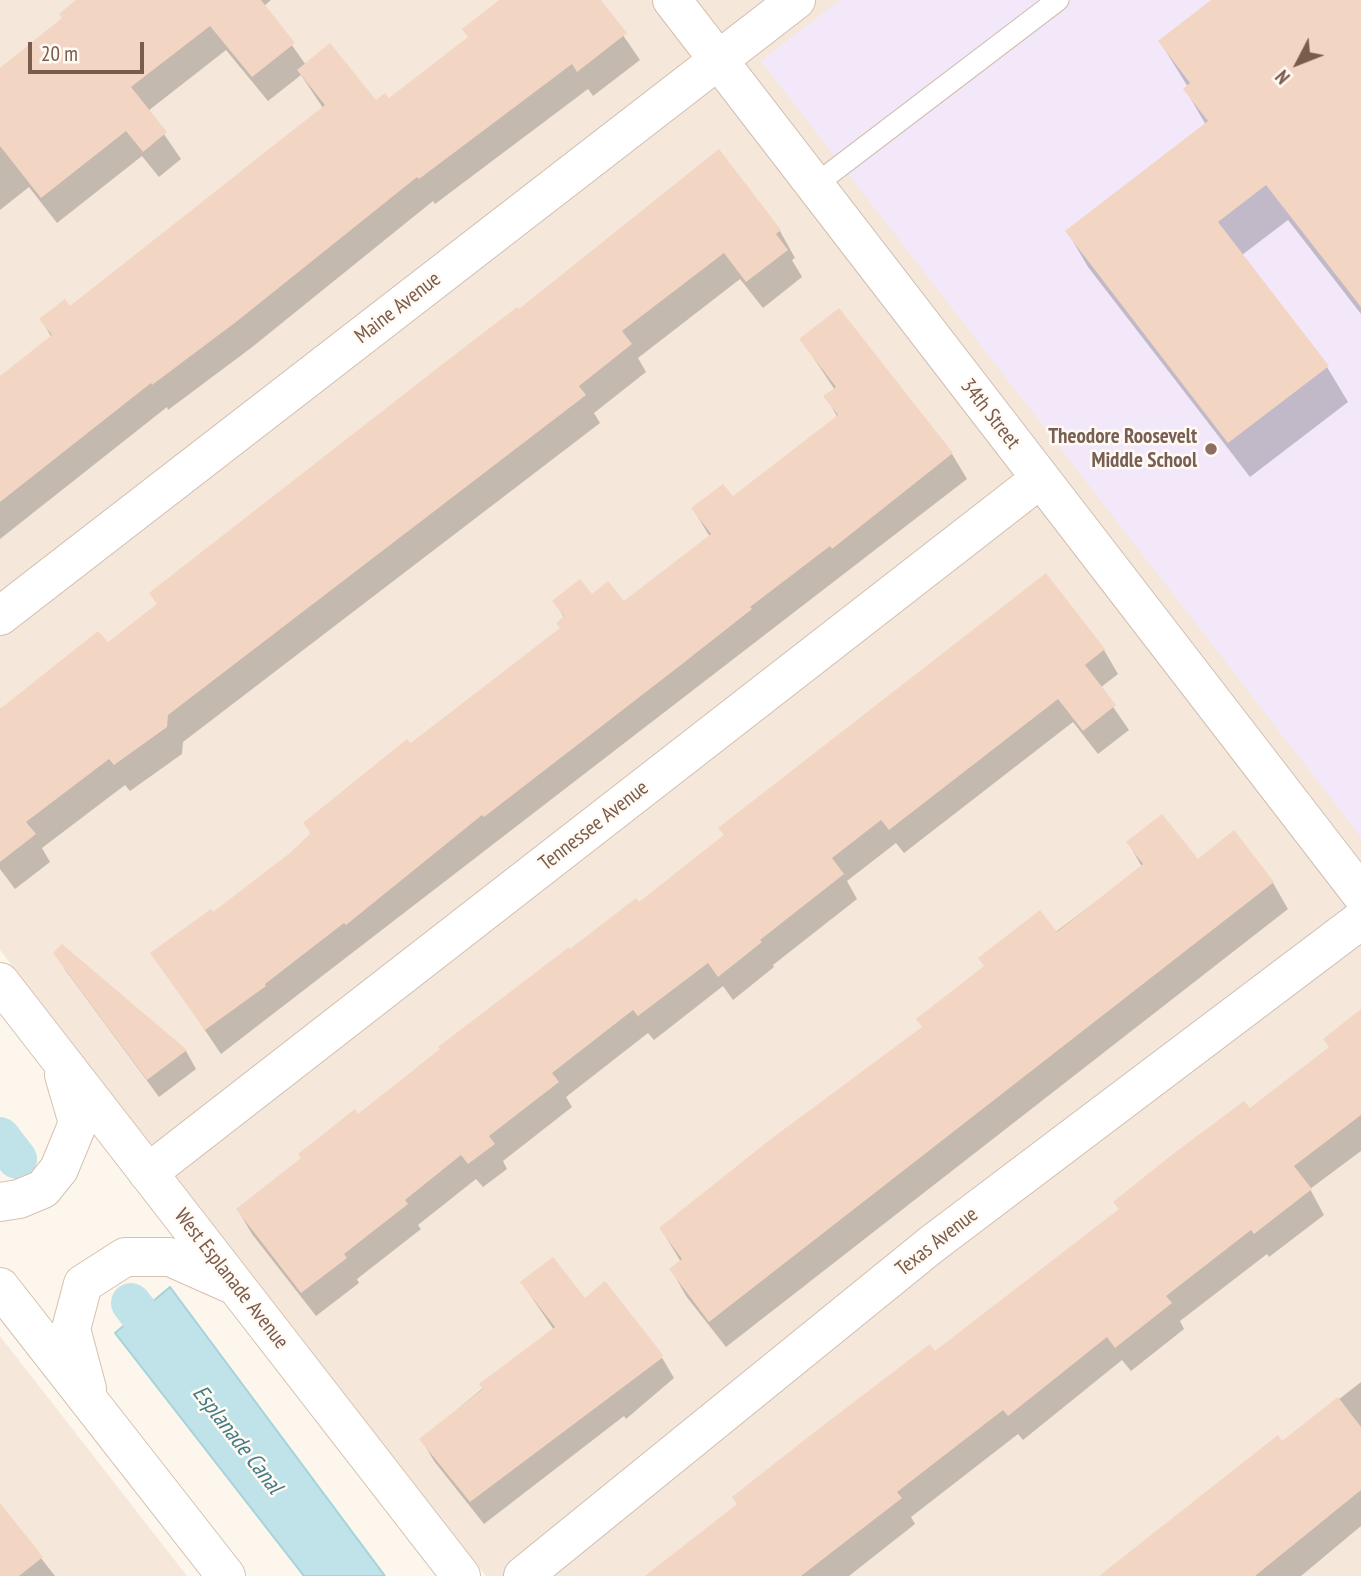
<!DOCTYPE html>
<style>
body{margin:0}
#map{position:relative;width:1361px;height:1576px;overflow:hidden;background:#fdf6ec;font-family:"PT Sans Narrow",sans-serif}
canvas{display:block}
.north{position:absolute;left:1263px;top:28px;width:70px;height:70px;-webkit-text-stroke:5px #fffaf3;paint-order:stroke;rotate:228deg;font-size:19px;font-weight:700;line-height:28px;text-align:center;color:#7a5c4d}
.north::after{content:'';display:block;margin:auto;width:24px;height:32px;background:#7a5c4d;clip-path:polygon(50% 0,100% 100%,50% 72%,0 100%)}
.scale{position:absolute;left:28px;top:42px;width:116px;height:32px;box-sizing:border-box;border:4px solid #7a5c4d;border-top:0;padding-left:9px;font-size:21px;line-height:24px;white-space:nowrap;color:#7a5c4d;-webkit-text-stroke:5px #fffaf3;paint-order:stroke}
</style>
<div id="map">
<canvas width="1361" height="1576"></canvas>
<div class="north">N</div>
<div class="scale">20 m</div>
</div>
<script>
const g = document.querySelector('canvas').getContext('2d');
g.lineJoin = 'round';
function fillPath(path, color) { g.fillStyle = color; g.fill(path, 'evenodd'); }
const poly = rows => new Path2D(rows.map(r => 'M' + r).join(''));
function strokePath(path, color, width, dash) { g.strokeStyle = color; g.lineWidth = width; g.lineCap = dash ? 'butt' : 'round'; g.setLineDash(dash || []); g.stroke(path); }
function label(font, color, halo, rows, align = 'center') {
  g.font = font + ' "PT Sans Narrow",sans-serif'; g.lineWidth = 5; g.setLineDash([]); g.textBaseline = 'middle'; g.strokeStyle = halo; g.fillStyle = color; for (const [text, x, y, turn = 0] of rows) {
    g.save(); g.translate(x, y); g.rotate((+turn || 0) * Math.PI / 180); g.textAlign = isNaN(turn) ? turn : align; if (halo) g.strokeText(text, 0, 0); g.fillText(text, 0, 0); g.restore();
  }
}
fillPath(poly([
 [0,0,1361,0,1361,1576,486,1576,0,950],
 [0,1336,187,1576,0,1576]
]), '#f5e8da');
fillPath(poly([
 [840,0,1361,0,1361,837,761,61]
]), '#f3e8fa');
const water = poly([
 [170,1287,385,1576,304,1576,115,1333,170,1287]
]);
fillPath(water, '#bfe3e8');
strokePath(water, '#a5d3da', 2);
fillPath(poly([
 [79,0,271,0,264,6,306,65,375,103,389,100,469,38,502,0,599,0,640,60,593,96,588,89,435,204,433,201,251,348,168,410,167,407,0,539,0,378,52,338,41,319,70,309,323,108,301,75,268,101,226,50,148,111,181,159,159,177,142,156,57,223,29,187,0,210,0,70,64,19],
 [1214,0,1361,0,1361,314,1288,220,1242,255,1327,367,1348,402,1250,477,1088,267,1067,231,1206,125,1185,89,1188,87,1160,42],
 [718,152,780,231,795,258,792,260,802,277,763,308,740,279,638,358,646,372,594,413,600,423,183,742,182,754,130,791,125,785,42,848,50,862,15,889,0,869,0,709,107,645],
 [839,310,952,454,967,479,221,1054,153,953,213,914,291,854,312,835,305,824,561,629,564,618,555,601,591,596,624,603,710,537,693,509,733,499,838,418,826,397,835,390,801,339],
 [1046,575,1104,650,1118,674,1100,688,1129,730,1098,754,1073,722,904,853,896,843,847,881,857,899,773,965,774,967,733,1000,723,986,654,1040,648,1033,566,1097,572,1107,503,1161,507,1169,483,1187,476,1179,418,1225,421,1229,357,1279,359,1283,316,1316,252,1234,238,1210,570,951,638,904,725,837],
 [1128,842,1273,883,1288,909,726,1347,686,1296,671,1269,681,1262,661,1229,1142,867],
 [62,947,186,1051,196,1069,159,1097,66,971,55,953],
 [1361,1011,1361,1151,1310,1189,1324,1215,1269,1257,1267,1254,1180,1321,1184,1329,1131,1371,1122,1360,1023,1440,1018,1434,911,1517,915,1524,849,1576,647,1576,1330,1049],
 [522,1283,584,1300,661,1356,674,1378,626,1419,624,1416,484,1524,434,1461,421,1439,554,1330],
 [1361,1382,1361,1526,1301,1576,1113,1576],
 [0,1506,55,1576,0,1576]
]), '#0003');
strokePath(poly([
 [0,1137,17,1159],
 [131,1303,171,1355]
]), '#bfe3e8', 40);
fillPath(poly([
 [76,0,261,0,295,43,252,77,210,26,131,87,167,132,143,152,126,131,41,198,0,146,0,68,62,18,59,14],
 [499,0,601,0,627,33,577,72,572,64,419,179,417,177,236,322,152,385,151,383,0,502,0,376,52,335,39,319,65,299,70,306,325,105,297,70,330,43,376,100,385,93,389,98,468,37,462,29],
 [1211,0,1361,0,1361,307,1266,185,1218,222,1329,366,1228,443,1065,231,1208,121,1183,89,1190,83,1158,41],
 [719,149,781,230,776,234,788,250,746,282,724,253,622,331,632,344,579,386,586,395,168,715,167,727,114,765,109,759,26,822,36,834,0,862,0,709,98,631,108,642,157,604,149,593,457,353,517,307,519,309],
 [839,308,953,453,832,549,830,546,750,607,752,609,677,668,484,817,482,815,346,925,344,923,265,984,266,986,205,1030,150,953,211,909,213,912,290,853,311,833,303,823,407,739,411,743,560,628,556,623,564,616,552,601,580,579,592,594,608,581,624,601,711,534,691,508,723,484,733,496,838,415,823,396,836,387,799,339],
 [1046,573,1105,649,1085,665,1116,705,1083,731,1058,699,889,830,881,820,832,858,844,874,760,940,762,942,718,977,708,963,638,1016,633,1010,552,1073,559,1082,489,1136,495,1144,468,1164,461,1155,405,1200,408,1204,344,1254,347,1258,301,1293,236,1209,301,1158,298,1154,355,1109,358,1114,440,1049,438,1047,569,947,570,949,636,898,639,902,724,835,718,828],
 [1162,814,1198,859,1234,830,1274,882,709,1322,669,1269,682,1259,659,1228,771,1139,922,1027,916,1019,984,966,978,958,1040,910,1057,932,1143,864,1126,842],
 [62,944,187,1050,147,1080,53,953],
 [1361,1009,1361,1115,1294,1166,1312,1189,1254,1234,1251,1230,1166,1296,1172,1303,1115,1348,1107,1337,1008,1416,1003,1410,897,1492,902,1498,801,1576,645,1576,737,1504,732,1497,812,1434,930,1344,935,1351,1119,1209,1113,1202,1173,1154,1244,1101,1250,1108,1329,1047,1323,1039],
 [553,1257,585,1298,605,1281,663,1355,662,1358,470,1502,419,1439,483,1389,479,1384,555,1327,520,1282],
 [1338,1397,1361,1427,1361,1490,1255,1576,1099,1576,1278,1435,1282,1441],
 [0,1503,43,1557,19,1576,0,1576]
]), '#f3d5c3');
const lane = poly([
 [815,185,1058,0]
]);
const street = poly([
 [672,0,1361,894],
 [0,616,796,0],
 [148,1173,1040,479],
 [523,1576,932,1244,1361,920]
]);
const secondary = poly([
 [0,982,461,1576],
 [0,1202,19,1199,43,1189,59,1169,78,1123,64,1075],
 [0,1287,226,1576],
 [87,1389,71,1329,83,1284,125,1257,170,1257,233,1285]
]);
strokePath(lane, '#d1beb0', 23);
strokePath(street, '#d1beb0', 40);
strokePath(secondary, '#d6c0b0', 40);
strokePath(lane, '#fff', 21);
strokePath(street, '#fff', 38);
strokePath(secondary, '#fff', 38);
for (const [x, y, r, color] of [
 [1211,449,7,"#8d6e63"]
]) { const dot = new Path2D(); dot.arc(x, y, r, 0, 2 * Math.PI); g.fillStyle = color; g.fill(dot); strokePath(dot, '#fffaf3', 2.5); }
label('21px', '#7a5c4d', '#fffaf3', [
 ["Maine Avenue",398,308,-38],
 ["34th Street",990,414,52],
 ["Tennessee Avenue",594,826,-38],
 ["Texas Avenue",937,1242,-38],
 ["West Esplanade Avenue",231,1279,52]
]);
label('bold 21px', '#785e54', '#fffaf3', [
 ["Theodore Roosevelt",1197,437],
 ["Middle School",1197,461]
], 'right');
label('italic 23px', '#437c86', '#fffaf3', [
 ["Esplanade Canal",237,1440,52]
]);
</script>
